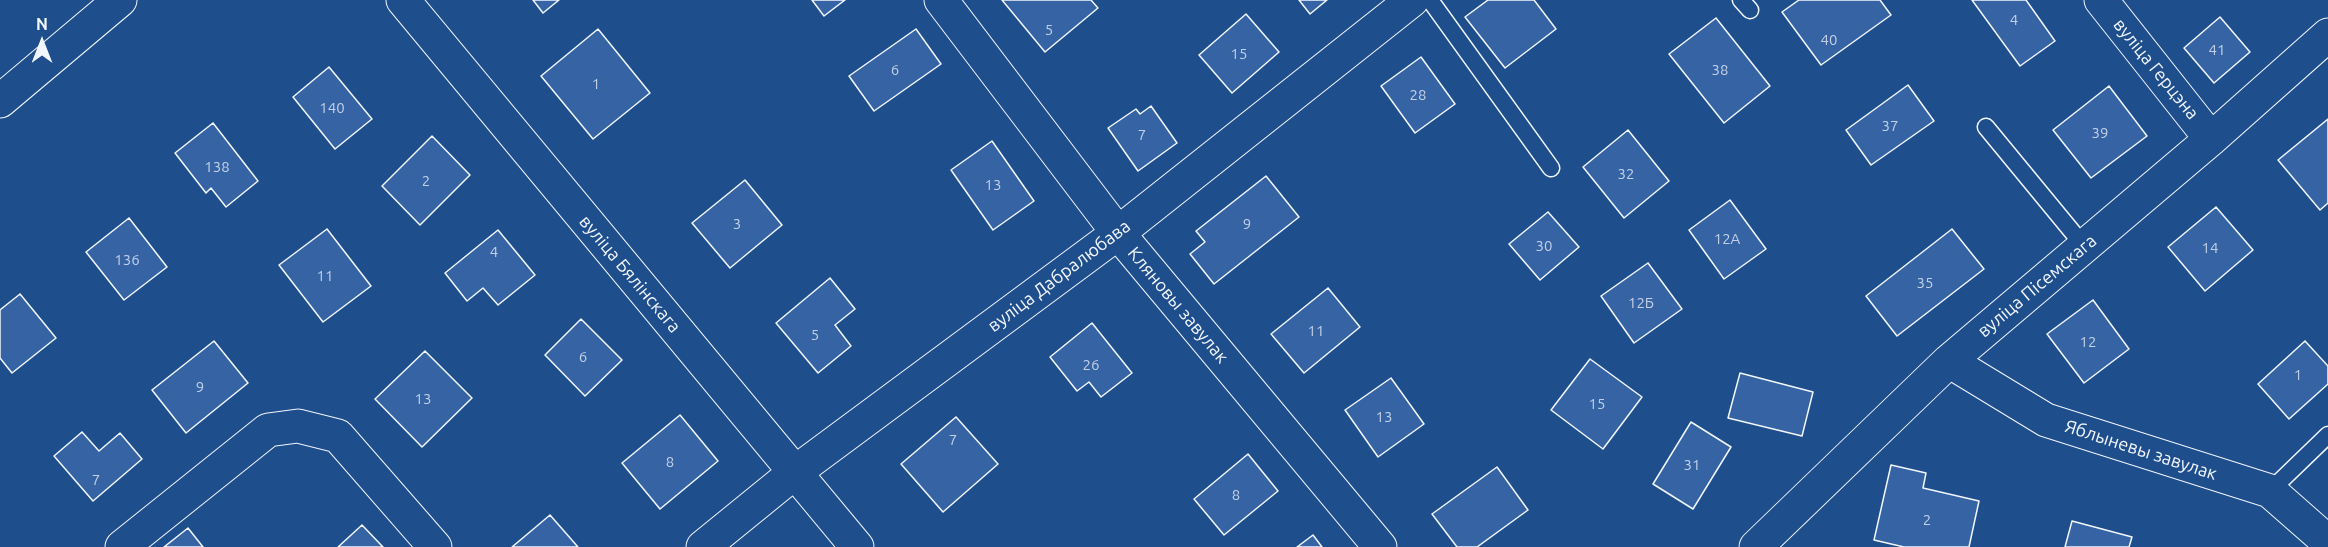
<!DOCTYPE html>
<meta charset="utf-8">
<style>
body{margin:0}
#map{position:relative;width:2328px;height:547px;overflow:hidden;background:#1f4e8c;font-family:Ubuntu,sans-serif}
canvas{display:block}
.north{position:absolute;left:12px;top:12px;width:60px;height:60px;-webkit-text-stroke:4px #1f4e8c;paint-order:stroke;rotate:0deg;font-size:16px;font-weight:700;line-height:24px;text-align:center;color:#f2f6ff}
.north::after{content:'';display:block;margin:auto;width:21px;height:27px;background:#f2f6ff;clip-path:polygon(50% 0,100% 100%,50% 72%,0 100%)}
</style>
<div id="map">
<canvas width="2328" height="547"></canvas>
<div class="north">N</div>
</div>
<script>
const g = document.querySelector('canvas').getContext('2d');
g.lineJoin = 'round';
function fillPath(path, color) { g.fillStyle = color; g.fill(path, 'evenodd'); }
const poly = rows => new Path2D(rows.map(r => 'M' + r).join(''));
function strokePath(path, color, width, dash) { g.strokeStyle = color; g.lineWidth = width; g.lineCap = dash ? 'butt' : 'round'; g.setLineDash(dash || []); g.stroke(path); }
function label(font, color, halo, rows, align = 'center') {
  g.font = font + ' Ubuntu,sans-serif'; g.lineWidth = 4.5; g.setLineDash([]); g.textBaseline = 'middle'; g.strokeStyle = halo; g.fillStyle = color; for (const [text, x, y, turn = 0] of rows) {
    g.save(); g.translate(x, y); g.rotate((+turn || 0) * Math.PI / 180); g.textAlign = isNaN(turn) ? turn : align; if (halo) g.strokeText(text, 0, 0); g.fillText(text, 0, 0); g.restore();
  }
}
const building = poly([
 [533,0,559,0,543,13,533,0],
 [812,0,845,0,824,16,812,0],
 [1002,0,1091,0,1098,8,1045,52,1002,0],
 [1299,0,1327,0,1310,14,1299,0],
 [1488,0,1534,0,1556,29,1505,68,1465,17,1488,0],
 [1799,0,1880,0,1891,15,1821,65,1782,12,1799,0],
 [1972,0,2026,0,2055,41,2020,66,1972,0],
 [1246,14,1279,52,1232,93,1199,55,1246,14],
 [2220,17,2250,52,2214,83,2184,48,2220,17],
 [1716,18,1770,86,1724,123,1669,54,1716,18],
 [598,29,650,93,593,139,541,76,598,29],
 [916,29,941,64,874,111,849,76,916,29],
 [1421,57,1455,104,1415,133,1381,86,1421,57],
 [329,67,372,119,335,149,293,97,329,67],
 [1908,85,1934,121,1871,165,1846,130,1908,85],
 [2109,86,2147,136,2091,178,2053,130,2109,86],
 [1151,106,1177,143,1138,171,1108,128,1136,109,1140,114,1151,106],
 [2328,119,2328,203,2320,210,2278,160,2328,119],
 [213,123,258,181,226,207,211,188,206,193,175,153,213,123],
 [1628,130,1669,181,1624,218,1583,167,1628,130],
 [432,136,470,175,420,225,382,186,432,136],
 [992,141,1034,201,993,230,951,170,992,141],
 [1266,176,1299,217,1214,284,1190,254,1205,242,1196,231,1266,176],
 [745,180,782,225,730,268,692,223,745,180],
 [1730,200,1766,249,1724,279,1689,230,1730,200],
 [2216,207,2253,250,2205,291,2168,247,2216,207],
 [1548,212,1579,247,1540,280,1509,244,1548,212],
 [129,218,167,267,124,300,86,252,129,218],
 [327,229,371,286,323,322,279,265,327,229],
 [1952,229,1984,269,1897,336,1866,296,1952,229],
 [498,230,535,275,498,305,483,288,467,301,445,273,498,230],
 [1648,263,1682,309,1634,343,1601,296,1648,263],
 [830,278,855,309,835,325,851,346,818,373,776,323,830,278],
 [1328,288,1360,327,1304,373,1271,334,1328,288],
 [20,294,56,338,12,373,0,358,0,310,20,294],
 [2093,300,2129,349,2084,383,2047,334,2093,300],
 [581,319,622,360,585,396,545,355,581,319],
 [1092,323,1132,373,1101,397,1089,382,1077,391,1050,357,1092,323],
 [214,341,248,383,186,433,152,390,214,341],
 [2305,341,2328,366,2328,384,2289,419,2258,384,2305,341],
 [425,351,472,398,422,447,375,399,425,351],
 [1590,359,1642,397,1603,449,1551,410,1590,359],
 [1740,373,1813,392,1802,436,1728,418,1740,373],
 [1391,378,1424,424,1378,457,1345,410,1391,378],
 [680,415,718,461,660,509,622,463,680,415],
 [956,417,998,464,943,512,901,464,956,417],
 [1691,422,1731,447,1693,509,1653,484,1691,422],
 [82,432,99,451,120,433,142,459,93,501,54,456,82,432],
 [1248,454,1278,491,1224,535,1194,499,1248,454],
 [1891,465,1926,473,1923,488,1979,501,1969,547,1904,547,1874,540,1891,465],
 [1497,467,1528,510,1477,547,1457,547,1432,514,1497,467],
 [550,515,578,547,512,547,550,515],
 [2072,521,2132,537,2129,547,2065,547,2072,521],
 [362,525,383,547,338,547,362,525],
 [188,528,203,547,164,547,188,528],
 [1313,535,1322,547,1297,547,1313,535]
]);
fillPath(building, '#3563a3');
strokePath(building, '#f2f6ff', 1.5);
const lane = poly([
 [1430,0,1551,168],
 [1741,0,1750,10],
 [1986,127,2084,246],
 [2270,491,2328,435]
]);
const street = poly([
 [403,0,857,547],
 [941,0,1118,233,1380,547],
 [2101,0,2211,139],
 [1949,361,2046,420,2270,491,2328,542],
 [122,547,268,430,298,426,338,436,435,547],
 [703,547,794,473,1118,233,1412,0],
 [1756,547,1949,361,2211,139,2328,35]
]);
const primary = poly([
 [0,101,120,0]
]);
strokePath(lane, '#f2f6ff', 19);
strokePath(street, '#f2f6ff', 35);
strokePath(primary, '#f2f6ff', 35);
strokePath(lane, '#1f4e8c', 16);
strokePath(street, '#1f4e8c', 33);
strokePath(primary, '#1f4e8c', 33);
label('15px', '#c3d1e8', null, [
 ["4",2014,20],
 ["5",1049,30],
 ["40",1829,40],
 ["41",2217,50],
 ["15",1239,54],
 ["6",895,70],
 ["38",1720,70],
 ["1",596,84],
 ["28",1418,95],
 ["140",332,108],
 ["37",1890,126],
 ["39",2100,133],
 ["7",1142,135],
 ["138",217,167],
 ["32",1626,174],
 ["2",426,181],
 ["13",993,185],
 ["3",737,224],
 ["9",1247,224],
 ["12А",1727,239],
 ["30",1544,246],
 ["14",2210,248],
 ["4",494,252],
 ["136",127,260],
 ["11",325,276],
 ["35",1925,283],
 ["12Б",1641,303],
 ["11",1316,331],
 ["5",815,335],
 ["12",2088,342],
 ["6",583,357],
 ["26",1091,365],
 ["1",2298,375],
 ["9",200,387],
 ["13",423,399],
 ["15",1597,404],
 ["13",1384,417],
 ["7",953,440],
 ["8",670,462],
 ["31",1692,465],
 ["7",96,480],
 ["8",1236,495],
 ["2",1927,520]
]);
label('18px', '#f2f6ff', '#1f4e8c', [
 ["вуліца Герцэна",2156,69,51],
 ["вуліца Бялінскага",630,274,50],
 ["вуліца Дабралюбава",1059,276,-37],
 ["вуліца Пісемскага",2037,286,-40],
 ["Кляновы завулак",1178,305,50],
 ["Яблыневы завулак",2141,450,18]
]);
</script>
